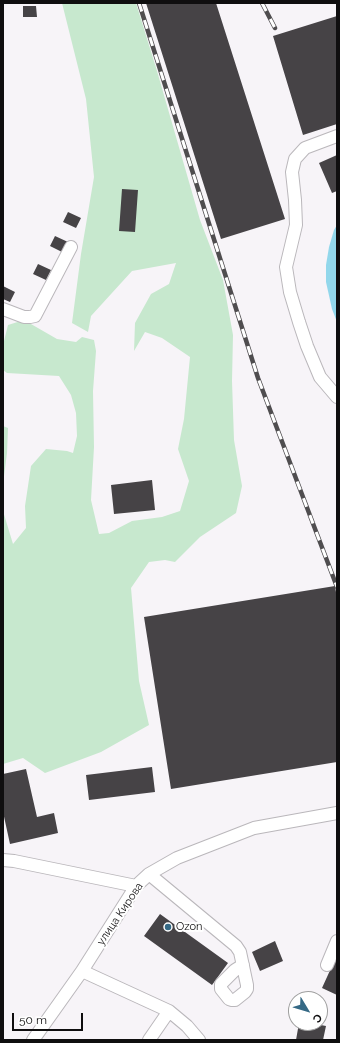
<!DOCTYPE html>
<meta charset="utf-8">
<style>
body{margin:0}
#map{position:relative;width:340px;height:1043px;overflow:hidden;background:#f7f4f8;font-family:Raleway,sans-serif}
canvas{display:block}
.frame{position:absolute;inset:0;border:4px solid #0f0e0f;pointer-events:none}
.north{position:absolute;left:288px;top:991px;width:40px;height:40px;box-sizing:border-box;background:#fff;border:1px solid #9f9f9f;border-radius:50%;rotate:128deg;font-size:11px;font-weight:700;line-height:16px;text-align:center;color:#0f0e0f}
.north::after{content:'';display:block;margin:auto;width:14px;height:18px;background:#356985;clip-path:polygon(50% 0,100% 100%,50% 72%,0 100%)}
.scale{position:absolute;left:12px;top:1013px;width:71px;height:18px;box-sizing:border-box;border:2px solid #0f0e0f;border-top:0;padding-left:5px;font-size:12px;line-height:14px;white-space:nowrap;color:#0f0e0f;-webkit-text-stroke:3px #fff;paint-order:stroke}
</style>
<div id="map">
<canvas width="340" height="1043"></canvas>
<div class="frame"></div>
<div class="north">С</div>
<div class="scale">50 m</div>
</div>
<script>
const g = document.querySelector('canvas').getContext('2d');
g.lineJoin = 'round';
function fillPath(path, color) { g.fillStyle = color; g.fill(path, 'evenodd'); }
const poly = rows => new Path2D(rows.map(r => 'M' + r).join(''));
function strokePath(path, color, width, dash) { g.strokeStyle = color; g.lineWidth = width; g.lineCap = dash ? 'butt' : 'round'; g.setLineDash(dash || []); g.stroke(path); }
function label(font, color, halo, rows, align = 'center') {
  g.font = font + ' Raleway,sans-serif'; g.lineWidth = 4; g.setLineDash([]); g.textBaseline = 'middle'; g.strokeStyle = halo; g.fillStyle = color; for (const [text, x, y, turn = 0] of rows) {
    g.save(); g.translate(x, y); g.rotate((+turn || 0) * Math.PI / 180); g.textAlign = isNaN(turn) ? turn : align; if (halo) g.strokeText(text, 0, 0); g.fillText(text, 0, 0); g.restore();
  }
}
fillPath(poly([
 [62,3,136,3,157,71,200,220,223,280,233,335,232,381,234,440,242,486,236,513,200,537,175,562,165,560,149,562,131,588,139,681,149,725,101,752,45,773,23,758,3,764,3,511,13,544,26,528,25,506,31,466,46,449,67,451,73,453,77,436,76,413,71,395,59,376,7,373,3,370,3,345,8,325,24,320,57,339,76,342,82,337,94,340,96,351,93,391,94,447,91,500,99,534,109,533,132,521,162,517,180,511,189,481,178,449,184,419,190,357,162,338,145,332,134,351,135,323,151,294,169,284,176,263,132,271,91,316,88,332,72,323,81,254,94,177,86,99],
 [3,426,8,428,7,453,3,484]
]), '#c7e8ce');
fillPath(poly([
 [337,225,337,322,332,309,326,282,326,265,329,247,334,230]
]), '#92d7eb');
fillPath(poly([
 [146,3,216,3,285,219,221,239],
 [23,6,36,6,37,17,23,17],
 [337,16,337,124,303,135,273,36],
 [337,155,337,191,332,193,319,163],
 [122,189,138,190,135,232,119,231],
 [68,212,81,218,76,228,63,222],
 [55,236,68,242,62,252,50,246],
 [38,264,51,270,46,280,33,274],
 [3,286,15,292,10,302,3,299],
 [152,480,155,510,114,514,111,485],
 [335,586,337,598,337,762,171,789,144,617],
 [152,767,155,792,89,800,86,775],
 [26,769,37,817,54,813,58,833,10,844,3,812,3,774],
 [160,914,228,963,212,985,144,936],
 [275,941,283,961,260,971,252,952],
 [337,955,337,995,322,988],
 [299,1023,310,1023,326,1026,323,1040,296,1040]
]), '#464346');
const minor = poly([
 [337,136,305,148,295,159,292,172,295,200,296,225,286,267,290,292,299,322,307,346,320,377,337,397],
 [3,309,24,317,30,317,35,316,71,247],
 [3,860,14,861,136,886],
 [149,874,236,946,240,952,247,985,247,989,245,992,235,1000,232,1000,229,999,221,989,221,984,235,970,243,965],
 [327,965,337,941],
 [82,971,169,1011,187,1026,199,1040],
 [33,1040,82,971,136,886,149,874,177,858,254,828,337,813],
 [149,1040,169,1011]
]);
strokePath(minor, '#bab7bb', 14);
strokePath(minor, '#fff', 12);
const rail = poly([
 [139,3,258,378,337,587],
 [262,3,275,28]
]);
strokePath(rail, '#4f4d4f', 4.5);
strokePath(rail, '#fff', 3, [9]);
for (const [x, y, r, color] of [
 [168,927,4,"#356985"]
]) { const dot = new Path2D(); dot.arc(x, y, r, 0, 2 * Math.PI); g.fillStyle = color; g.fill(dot); strokePath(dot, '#fff', 1.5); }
label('11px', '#0f0e0f', '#fff', [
 ["улица Кирова",120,914,-56]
]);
label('11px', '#0f0e0f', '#fff', [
 ["Ozon",176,927]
], 'left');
</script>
